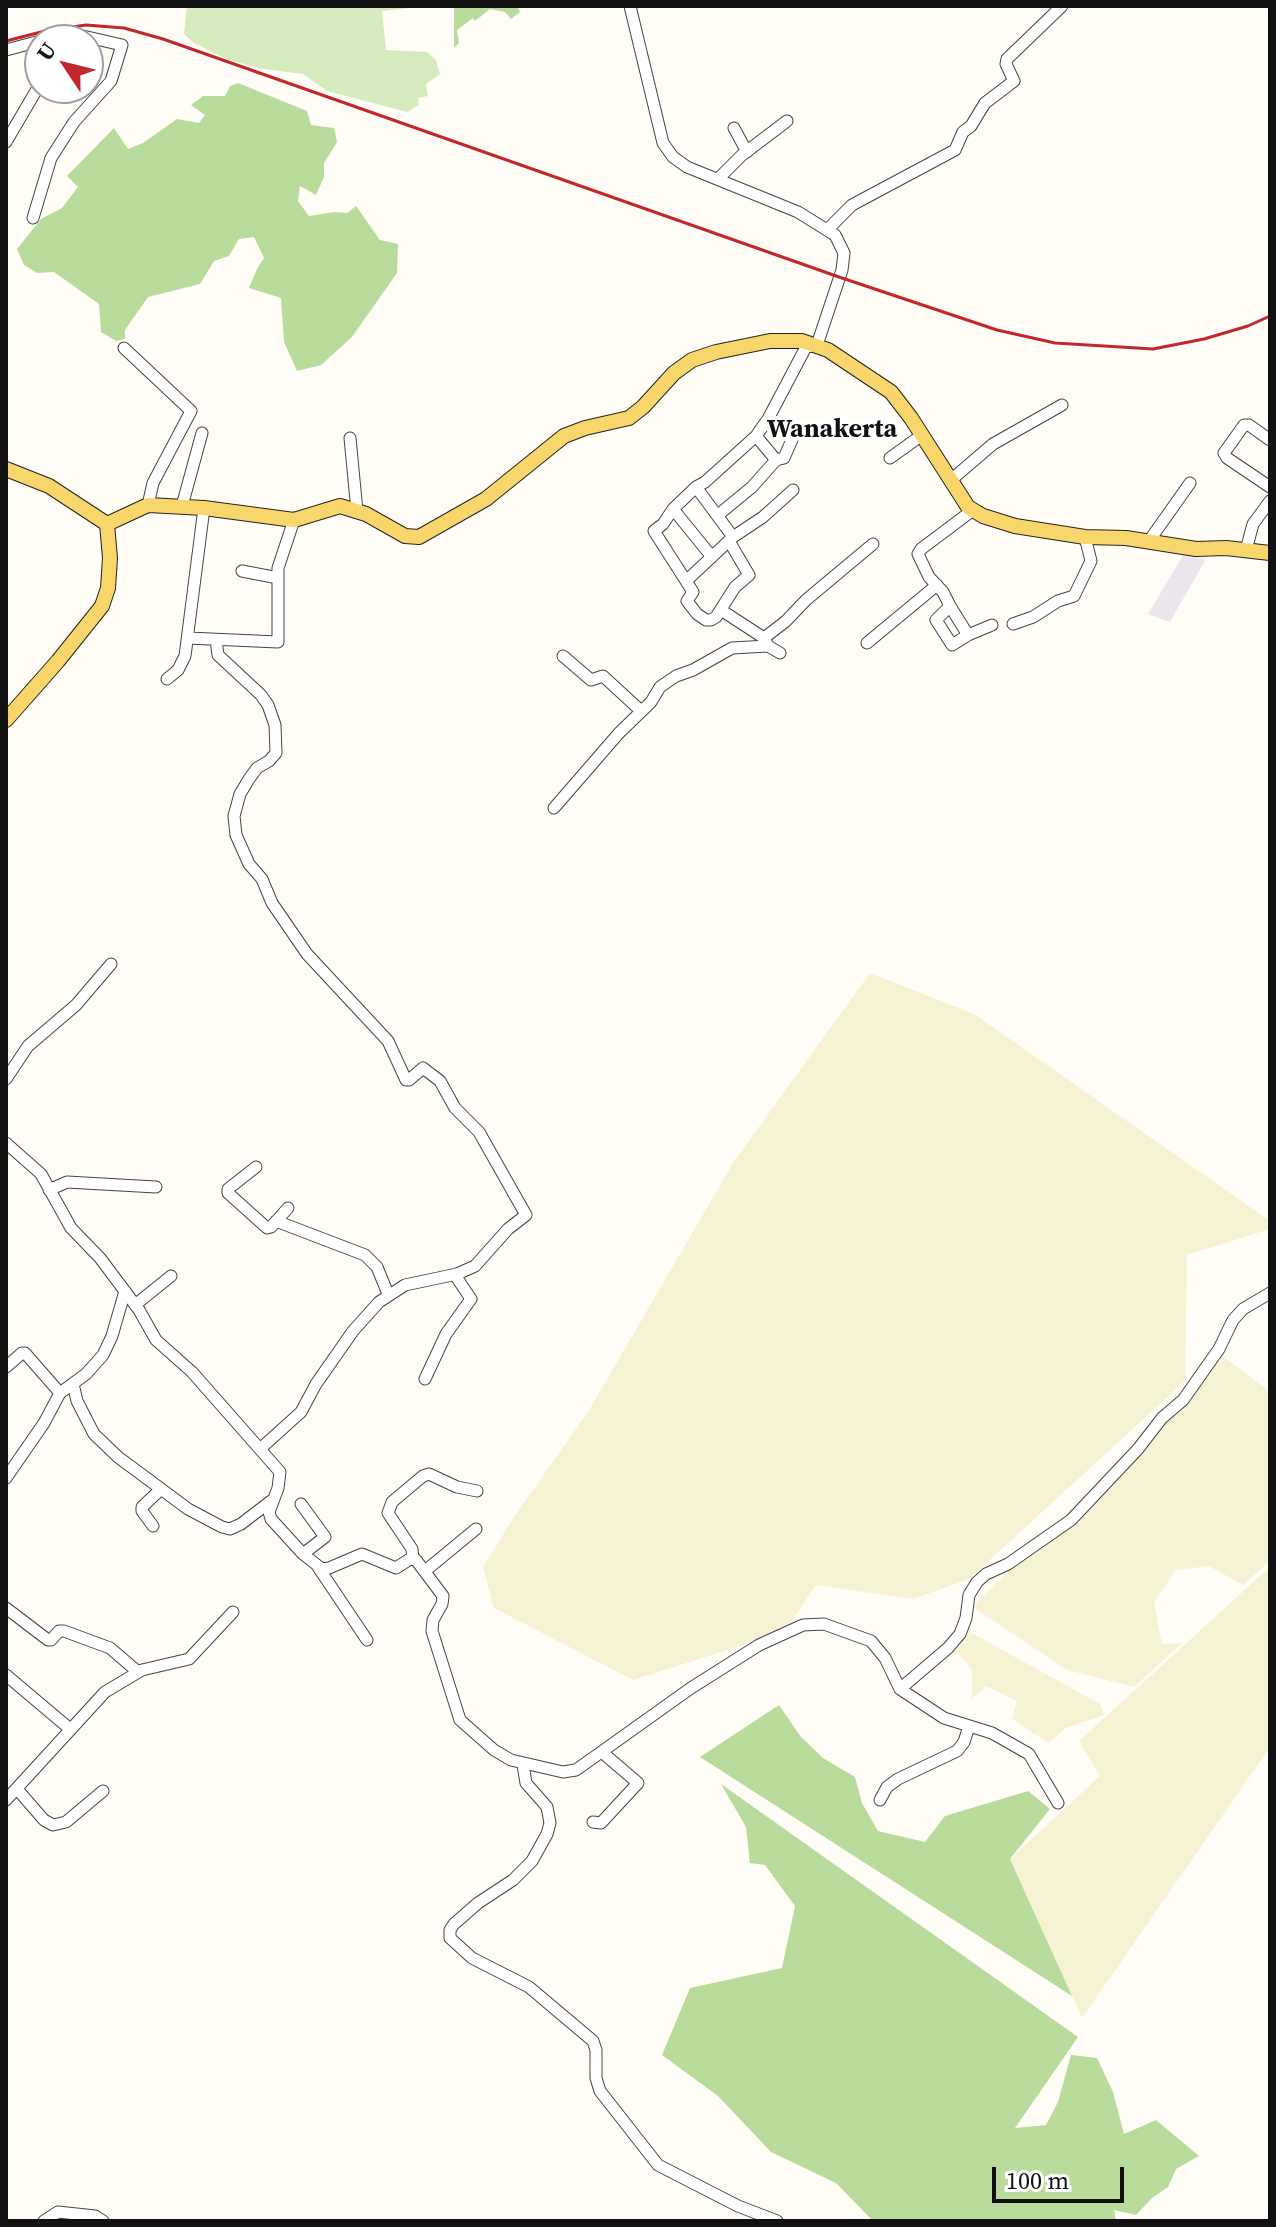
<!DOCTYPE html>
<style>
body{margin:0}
#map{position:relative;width:1276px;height:2227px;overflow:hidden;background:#fffdf5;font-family:"Source Serif 4",serif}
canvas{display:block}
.frame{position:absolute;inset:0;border:8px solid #111;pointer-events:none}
.north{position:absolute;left:24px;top:24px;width:80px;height:80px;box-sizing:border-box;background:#fff;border:2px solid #a0a0a0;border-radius:50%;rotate:305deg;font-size:22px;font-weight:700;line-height:32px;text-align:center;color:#111}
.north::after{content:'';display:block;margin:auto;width:28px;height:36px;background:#c4262e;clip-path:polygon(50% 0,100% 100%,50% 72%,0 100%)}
.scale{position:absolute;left:992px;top:2167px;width:132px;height:36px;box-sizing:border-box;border:4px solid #111;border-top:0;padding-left:10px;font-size:24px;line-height:28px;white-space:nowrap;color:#111;-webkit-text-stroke:6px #fff;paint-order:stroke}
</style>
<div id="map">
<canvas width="1276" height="2227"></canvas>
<div class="frame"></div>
<div class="north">U</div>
<div class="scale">100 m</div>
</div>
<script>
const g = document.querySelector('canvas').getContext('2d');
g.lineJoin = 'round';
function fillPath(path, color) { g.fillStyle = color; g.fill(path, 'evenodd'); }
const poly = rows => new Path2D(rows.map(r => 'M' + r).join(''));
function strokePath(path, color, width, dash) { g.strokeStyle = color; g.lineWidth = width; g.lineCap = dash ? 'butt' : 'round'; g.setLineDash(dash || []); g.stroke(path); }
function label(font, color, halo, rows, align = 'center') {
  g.font = font + ' "Source Serif 4",serif'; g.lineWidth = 8; g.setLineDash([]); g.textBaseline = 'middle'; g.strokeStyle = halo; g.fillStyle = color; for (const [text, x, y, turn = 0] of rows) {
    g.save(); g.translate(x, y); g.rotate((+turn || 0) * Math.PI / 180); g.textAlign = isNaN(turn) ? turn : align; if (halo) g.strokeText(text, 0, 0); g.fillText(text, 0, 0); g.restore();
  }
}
fillPath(poly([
 [1183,555,1206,559,1170,622,1148,614]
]), '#eee6ef');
fillPath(poly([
 [870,973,974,1014,1270,1221,1270,1229,1187,1255,1185,1381,969,1579,913,1599,816,1585,784,1632,633,1680,494,1608,483,1567,514,1517,588,1412,733,1163],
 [1224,1357,1270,1392,1270,1561,1243,1585,1209,1566,1176,1570,1154,1603,1162,1644,1182,1643,1134,1687,1067,1670,973,1607],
 [1270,1567,1270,1747,1082,2018,1010,1859,1100,1776,1079,1741],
 [968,1631,1100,1704,1104,1715,1066,1728,1048,1743,1012,1719,1017,1701,986,1686,972,1699,972,1670,957,1652]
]), '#f6f3d4');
fillPath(poly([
 [187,6,428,6,382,11,386,50,427,52,436,60,440,74,426,84,428,96,418,98,419,105,407,112,327,91,303,74,264,69,228,60,194,43,184,34]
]), '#d5ebbd');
fillPath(poly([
 [517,6,520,12,511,19,505,12,490,9,475,21,473,18,457,30,459,43,454,48,454,7],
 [238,83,307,111,311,125,334,128,337,142,324,163,324,177,316,195,300,186,298,201,309,216,334,212,347,213,356,206,380,240,398,244,397,273,352,337,321,365,297,371,284,342,281,298,249,288,257,269,264,258,254,237,239,239,229,256,214,261,200,284,148,297,125,330,125,339,116,341,101,332,99,304,54,272,37,273,24,265,17,249,41,219,62,208,78,187,67,176,114,128,128,149,143,143,177,119,199,123,205,115,191,105,203,96,225,96,230,86],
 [779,1705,801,1737,823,1758,855,1777,862,1803,878,1831,925,1842,945,1816,1028,1791,1050,1809,1010,1859,1072,1996,700,1757],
 [721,1784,1078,2037,1015,2128,1046,2125,1058,2102,1071,2055,1097,2058,1113,2092,1124,2134,1156,2120,1199,2156,1176,2169,1168,2187,1152,2198,1136,2215,1114,2210,1116,2221,873,2221,836,2183,771,2152,718,2096,662,2055,690,1988,782,1968,795,1906,765,1865,750,1863,746,1827]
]), '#b9dc9c');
const minor = poly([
 [630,6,663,143,673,157,687,167,798,212,835,235,844,253,842,270,817,345,806,347,768,419,756,436,705,482,696,487,673,509,663,524,654,531,693,592,687,601,697,614,706,620,711,620,716,617,735,587,749,575,729,541],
 [45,40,78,36],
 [6,50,40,41],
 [734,128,747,152],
 [6,142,40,84],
 [718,179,742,155,787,121],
 [33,218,51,158,74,122,111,81,122,45,83,36,72,40],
 [827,230,852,205,955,150,963,132,971,126,985,103,1014,81,1006,64,1007,59,1062,6],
 [124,348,191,411,153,483,148,505],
 [756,436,776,460],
 [350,438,357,511],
 [1270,440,1249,425,1244,425,1224,453,1227,458,1270,487],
 [890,458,922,435],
 [951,480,993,444,1062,405],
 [696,487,733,537],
 [182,506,202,433],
 [673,509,712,557],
 [718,515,752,487,776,460,784,458,794,435,768,419],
 [1149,541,1190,483],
 [1246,550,1253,524,1270,501],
 [242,571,278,578],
 [686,581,733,537,763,517,793,490],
 [950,606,968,635,952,645,936,620,950,606,943,592,929,577,918,554,921,549,973,510],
 [721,610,764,638,786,621,806,600,873,544],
 [1013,624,1033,617,1058,601,1074,596,1091,561,1085,537],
 [968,635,992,625],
 [188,638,278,642,278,568,294,520],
 [216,640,218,655,261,695,268,705,275,725,276,753,269,761,257,768,249,779,240,794,234,816,236,835,249,864,262,879,272,903,307,954,388,1041,406,1080,409,1080,423,1068,440,1081,455,1108,479,1132,526,1215,508,1229,475,1266,457,1274,405,1285,379,1302,353,1331,316,1384,301,1412,260,1449],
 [867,643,937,585],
 [768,646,780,653],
 [563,656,591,680,603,676,641,711],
 [167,679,178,670,185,656,204,508],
 [554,808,619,733,651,702,660,687,676,676,693,670,732,648,768,646,764,638],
 [6,1079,28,1046,76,1005,111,964],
 [6,1143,41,1174,71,1228,100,1258,139,1310,156,1340,192,1372,280,1472,278,1488,269,1512,271,1519,303,1554,322,1569,329,1568,362,1554,396,1568,410,1559,416,1560,443,1596,442,1604,433,1620,432,1631,460,1720,494,1750,511,1760,563,1772,576,1770,691,1688,759,1645,803,1625,824,1624,871,1641,885,1658,900,1689,948,1648,960,1634,966,1618,969,1595,977,1582,986,1574,1008,1564,1071,1520,1138,1449,1162,1418,1183,1400,1219,1349,1233,1320,1243,1309,1270,1293],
 [256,1167,228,1189,228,1193,267,1228,271,1227,288,1208],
 [49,1190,67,1182,156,1187],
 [276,1221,365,1255,377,1267,388,1294],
 [135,1305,171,1276],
 [6,1367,22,1353,25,1353,60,1393],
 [425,1379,446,1334,471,1299,455,1275],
 [73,1384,77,1401,94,1434,118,1457,188,1509,222,1527,230,1529,241,1524,271,1501],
 [6,1478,44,1423,60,1393,86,1374,103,1355,112,1336,125,1291],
 [301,1504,325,1537,303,1554],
 [153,1526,142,1511,142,1507,161,1489],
 [413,1559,412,1549,388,1513,392,1502,423,1476,429,1474,457,1487,477,1491],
 [318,1567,367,1640],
 [425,1571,476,1529],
 [6,1608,48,1640,51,1640,59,1631,64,1631,110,1648,138,1672],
 [6,1675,70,1729],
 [900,1689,944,1718,992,1733,1029,1754,1058,1803],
 [523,1765,526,1783,547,1807,550,1823,547,1834,532,1861,513,1880,478,1903,454,1924,450,1930,450,1938,472,1958,529,1987,593,2041,596,2050,596,2078,600,2091,658,2165,738,2206,777,2221],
 [17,1789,44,1820,53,1825,66,1822,103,1791],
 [6,1800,105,1692,142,1670,189,1659,233,1612],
 [880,1800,887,1787,898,1779,957,1751,964,1742,969,1726],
 [593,1822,601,1823,638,1783,603,1753],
 [44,2221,58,2212,95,2216,103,2221]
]);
const major = poly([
 [6,469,49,486,107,524],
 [107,524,148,505,204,508,294,520,340,506,366,514,405,536,419,537,486,499,564,436,585,428,629,418,643,407,674,373,692,360,716,352,770,341,802,341,828,350,891,392,911,418,968,507,983,516,1015,526,1085,537,1126,538,1196,549,1226,548,1270,553],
 [6,720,58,661,102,606,108,588,110,558,107,524]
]);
strokePath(minor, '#444', 13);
strokePath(major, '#222', 16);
strokePath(minor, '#fff', 11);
strokePath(major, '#f9d66b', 14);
strokePath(poly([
 [6,41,45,31,86,25,124,28,163,39,839,277,997,330,1055,343,1153,349,1204,339,1248,326,1270,316]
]), '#c4262e', 3);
label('bold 26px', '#111', '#fff', [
 ["Wanakerta",832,430]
]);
</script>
